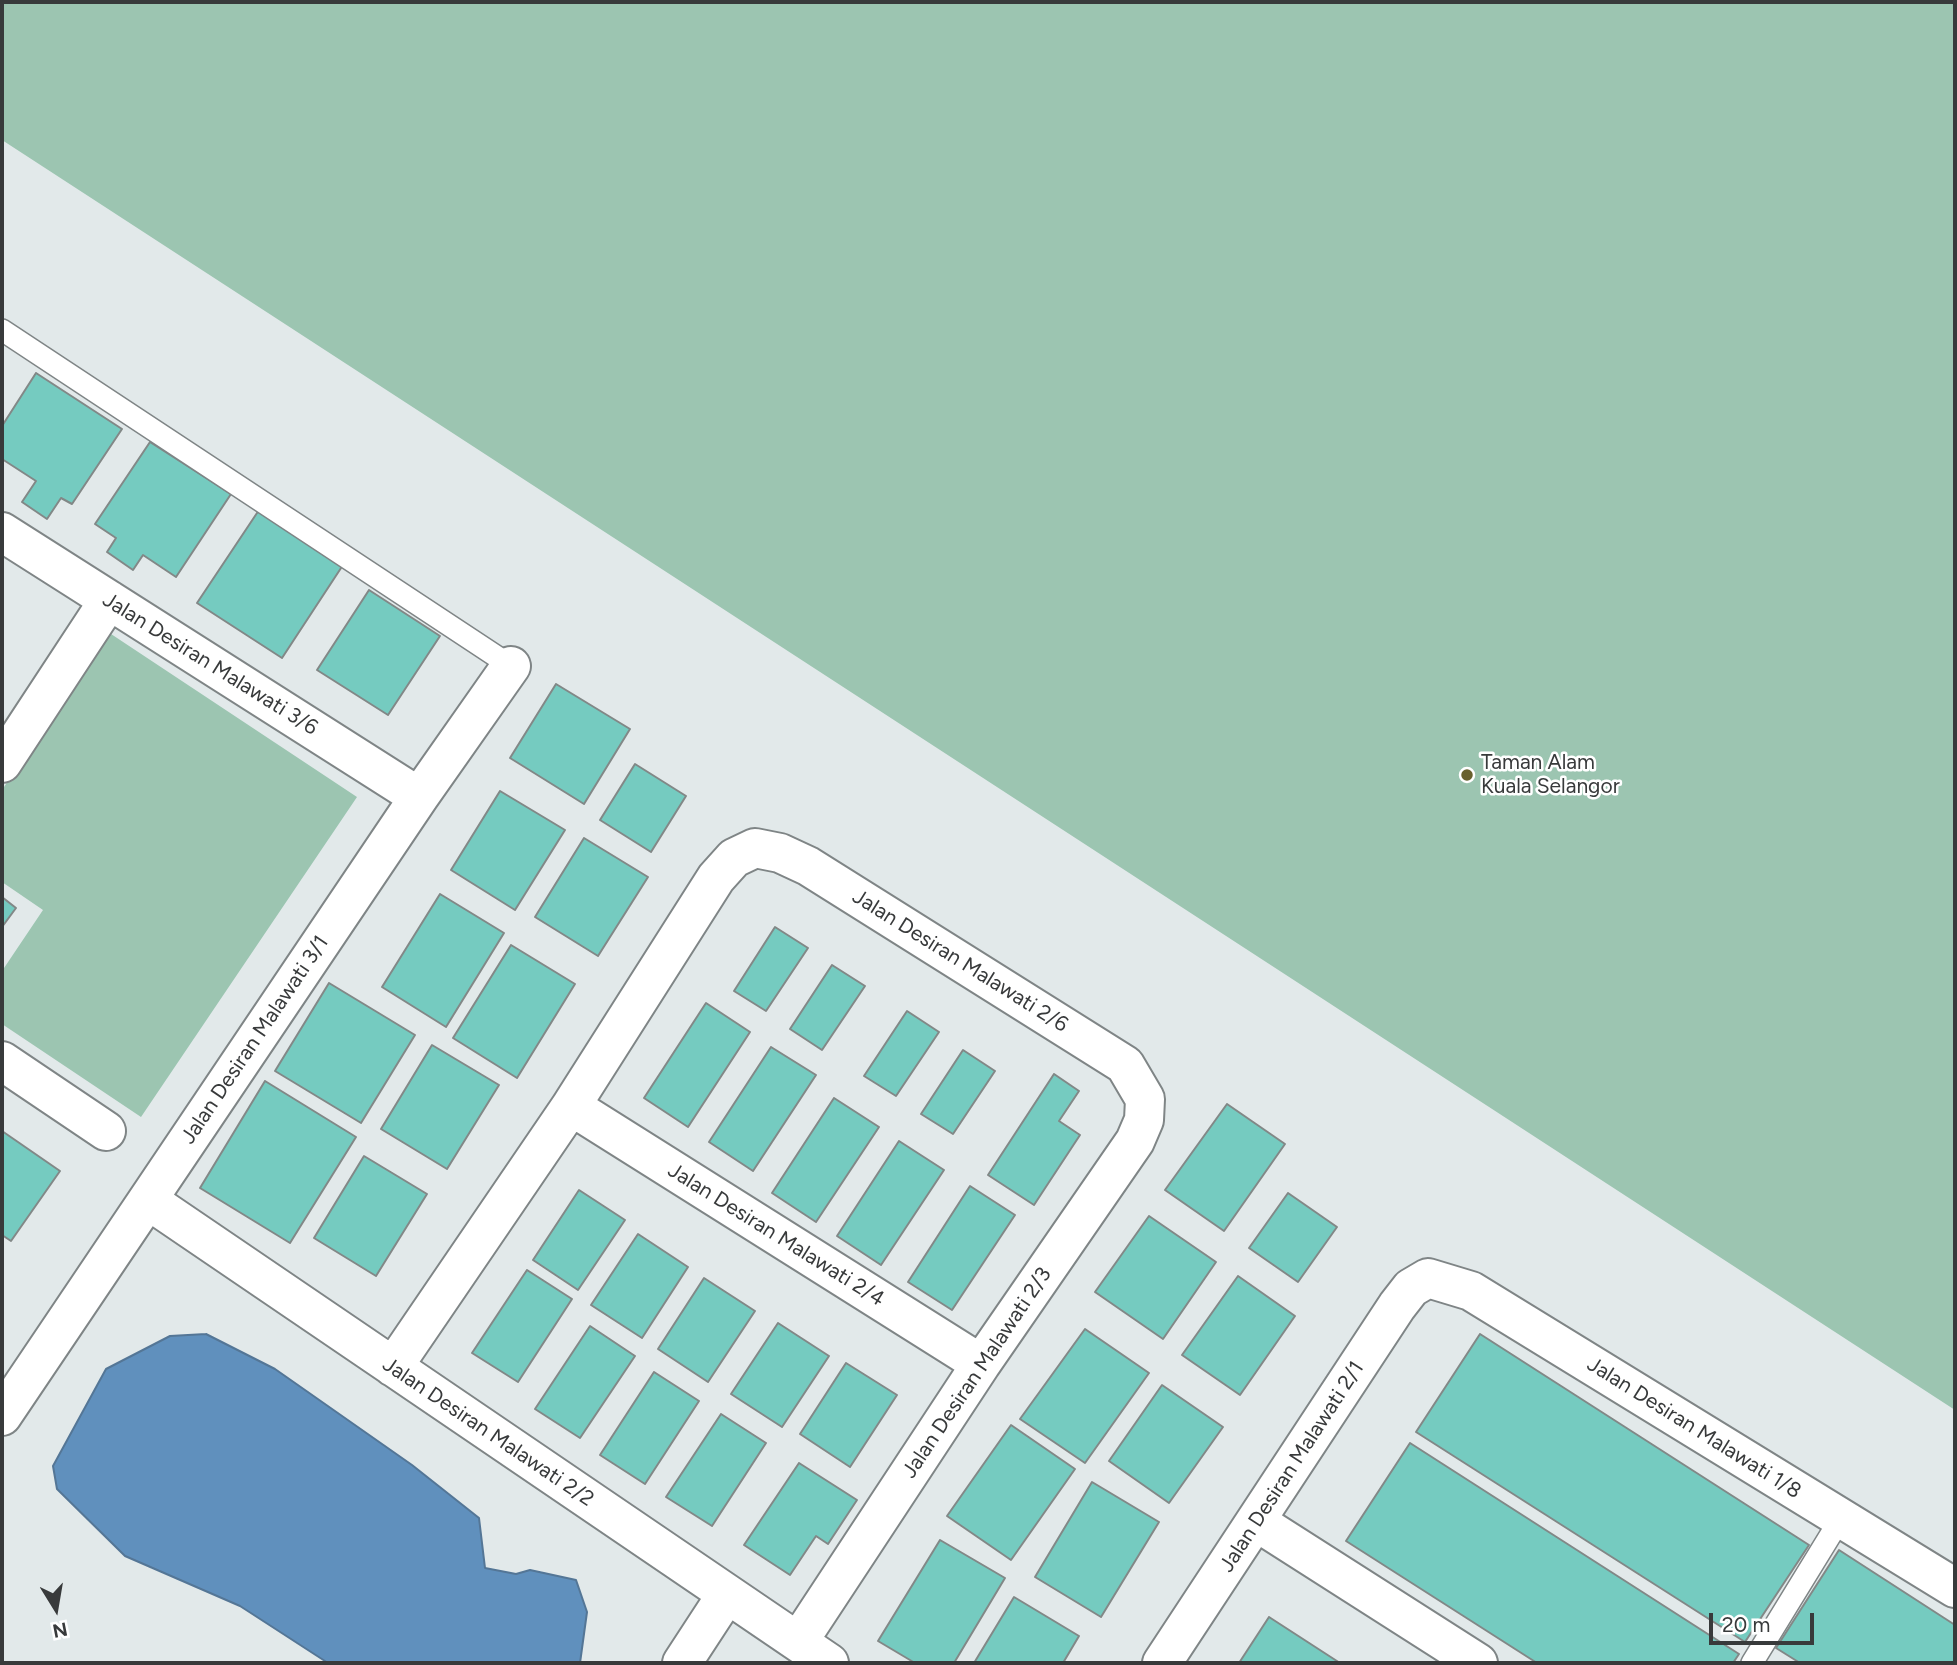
<!DOCTYPE html>
<style>
body{margin:0}
#map{position:relative;width:1957px;height:1665px;overflow:hidden;background:#e2e9ea;font-family:Figtree,sans-serif}
canvas{display:block}
.frame{position:absolute;inset:0;border:4px solid #383a3b;pointer-events:none}
.north{position:absolute;left:21px;top:1574px;width:70px;height:70px;-webkit-text-stroke:5px #fff;paint-order:stroke;rotate:169deg;font-size:19px;font-weight:700;line-height:28px;text-align:center;color:#383a3b}
.north::after{content:'';display:block;margin:auto;width:24px;height:32px;background:#383a3b;clip-path:polygon(50% 0,100% 100%,50% 72%,0 100%)}
.scale{position:absolute;left:1709px;top:1613px;width:105px;height:32px;box-sizing:border-box;border:4px solid #383a3b;border-top:0;padding-left:9px;font-size:21px;line-height:24px;white-space:nowrap;color:#383a3b;-webkit-text-stroke:5px #fff;paint-order:stroke}
</style>
<div id="map">
<canvas width="1957" height="1665"></canvas>
<div class="frame"></div>
<div class="north">N</div>
<div class="scale">20 m</div>
</div>
<script>
const g = document.querySelector('canvas').getContext('2d');
g.lineJoin = 'round';
function fillPath(path, color) { g.fillStyle = color; g.fill(path, 'evenodd'); }
const poly = rows => new Path2D(rows.map(r => 'M' + r).join(''));
function strokePath(path, color, width, dash) { g.strokeStyle = color; g.lineWidth = width; g.lineCap = dash ? 'butt' : 'round'; g.setLineDash(dash || []); g.stroke(path); }
function label(font, color, halo, rows, align = 'center') {
  g.font = font + ' Figtree,sans-serif'; g.lineWidth = 5; g.setLineDash([]); g.textBaseline = 'middle'; g.strokeStyle = halo; g.fillStyle = color; for (const [text, x, y, turn = 0] of rows) {
    g.save(); g.translate(x, y); g.rotate((+turn || 0) * Math.PI / 180); g.textAlign = isNaN(turn) ? turn : align; if (halo) g.strokeText(text, 0, 0); g.fillText(text, 0, 0); g.restore();
  }
}
fillPath(poly([
 [2,2,1955,2,1955,1410,2,140],
 [108,632,357,797,141,1117,2,1024,2,971,43,910,2,882,2,790]
]), '#9cc5b1');
const water = poly([
 [206,1334,275,1369,412,1465,479,1518,485,1568,516,1574,530,1570,576,1580,587,1612,580,1663,328,1663,240,1606,125,1556,57,1489,53,1466,106,1369,170,1336,206,1334]
]);
fillPath(water, '#6090bd');
strokePath(water, '#547696', 2);
const building = poly([
 [36,373,122,429,72,504,61,498,47,519,22,502,36,481,2,459,2,426,36,373],
 [150,442,231,494,176,577,143,555,133,570,107,552,116,538,95,524,150,442],
 [259,510,343,565,282,658,197,603,259,510],
 [369,590,440,636,388,715,317,670,369,590],
 [556,684,630,729,584,804,510,758,556,684],
 [635,764,686,796,651,852,600,820,635,764],
 [500,791,565,830,515,910,451,870,500,791],
 [584,838,648,877,598,956,535,917,584,838],
 [440,894,504,933,446,1027,382,987,440,894],
 [2,897,16,908,2,927,2,897],
 [775,927,808,948,766,1011,734,991,775,927],
 [511,945,575,984,517,1078,453,1038,511,945],
 [832,965,865,986,822,1050,790,1029,832,965],
 [329,983,415,1035,361,1123,275,1071,329,983],
 [706,1003,750,1032,688,1127,644,1098,706,1003],
 [907,1011,939,1032,896,1096,864,1076,907,1011],
 [432,1045,499,1085,447,1169,381,1129,432,1045],
 [771,1047,816,1075,753,1171,709,1142,771,1047],
 [963,1050,995,1071,953,1134,921,1114,963,1050],
 [1054,1074,1079,1091,1059,1121,1080,1135,1034,1205,988,1175,1054,1074],
 [265,1081,356,1137,290,1243,200,1188,265,1081],
 [834,1098,879,1127,816,1222,772,1193,834,1098],
 [1227,1104,1285,1144,1224,1231,1165,1190,1227,1104],
 [2,1131,60,1171,11,1241,2,1235,2,1131],
 [899,1141,944,1170,881,1265,837,1236,899,1141],
 [364,1156,427,1194,376,1276,314,1238,364,1156],
 [970,1186,1015,1215,952,1310,908,1282,970,1186],
 [579,1190,625,1220,578,1290,533,1260,579,1190],
 [1288,1193,1337,1227,1298,1282,1249,1248,1288,1193],
 [1149,1216,1216,1262,1163,1339,1095,1292,1149,1216],
 [638,1234,688,1267,642,1338,591,1305,638,1234],
 [527,1270,572,1299,518,1382,472,1353,527,1270],
 [1238,1276,1295,1316,1240,1395,1182,1355,1238,1276],
 [704,1278,755,1311,708,1382,658,1349,704,1278],
 [778,1323,829,1356,782,1427,731,1394,778,1323],
 [590,1326,635,1356,580,1438,535,1409,590,1326],
 [1085,1329,1149,1373,1085,1463,1020,1419,1085,1329],
 [1480,1334,1809,1545,1745,1642,1416,1432,1480,1334],
 [846,1363,897,1395,850,1467,800,1434,846,1363],
 [654,1372,699,1401,645,1484,600,1455,654,1372],
 [1162,1385,1223,1427,1169,1503,1109,1461,1162,1385],
 [721,1414,766,1443,712,1526,666,1497,721,1414],
 [1011,1425,1075,1469,1011,1560,947,1516,1011,1425],
 [1410,1443,1739,1654,1733,1663,1537,1663,1346,1541,1410,1443],
 [799,1463,857,1500,828,1544,816,1536,790,1575,744,1545,799,1463],
 [1092,1482,1159,1522,1101,1617,1035,1577,1092,1482],
 [940,1540,1005,1578,954,1663,915,1663,878,1641,940,1540],
 [1839,1550,1955,1625,1955,1663,1800,1663,1776,1648,1839,1550],
 [1014,1597,1079,1636,1063,1663,974,1663,1014,1597],
 [1269,1617,1340,1663,1239,1663,1269,1617]
]);
fillPath(building, '#75cbc0');
strokePath(building, '#828887', 2);
const service = poly([
 [2,330,511,666],
 [1752,1663,1841,1518]
]);
const minor = poly([
 [2,532,419,797],
 [2,763,109,600],
 [2,1061,106,1131],
 [571,1106,981,1364],
 [148,1200,829,1663],
 [393,1367,571,1106,716,878,734,858,755,848,780,853,808,866,1125,1065,1145,1099,1144,1120,1135,1141,981,1364,798,1642],
 [2,1416,419,797,511,666],
 [1257,1522,1478,1663],
 [682,1663,727,1594],
 [1162,1663,1397,1306,1411,1288,1428,1278,1471,1291,1955,1588]
]);
strokePath(service, '#7f8586', 24);
strokePath(minor, '#7f8586', 42);
strokePath(service, '#fff', 21);
strokePath(minor, '#fff', 38);
for (const [x, y, r, color] of [
 [1467,775,7,"#68602d"]
]) { const dot = new Path2D(); dot.arc(x, y, r, 0, 2 * Math.PI); g.fillStyle = color; g.fill(dot); strokePath(dot, '#fff', 2.5); }
label('21px', '#383a3b', '#fff', [
 ["Jalan Desiran Malawati 3/6",210,664,32],
 ["Jalan Desiran Malawati 2/6",960,961,32],
 ["Jalan Desiran Malawati 3/1",255,1040,-56],
 ["Jalan Desiran Malawati 2/4",776,1235,32],
 ["Jalan Desiran Malawati 2/3",977,1373,-56],
 ["Jalan Desiran Malawati 1/8",1694,1428,32],
 ["Jalan Desiran Malawati 2/2",488,1432,34],
 ["Jalan Desiran Malawati 2/1",1292,1467,-57]
]);
label('21px', '#383a3b', '#fff', [
 ["Taman Alam",1481,763],
 ["Kuala Selangor",1481,787]
], 'left');
</script>
